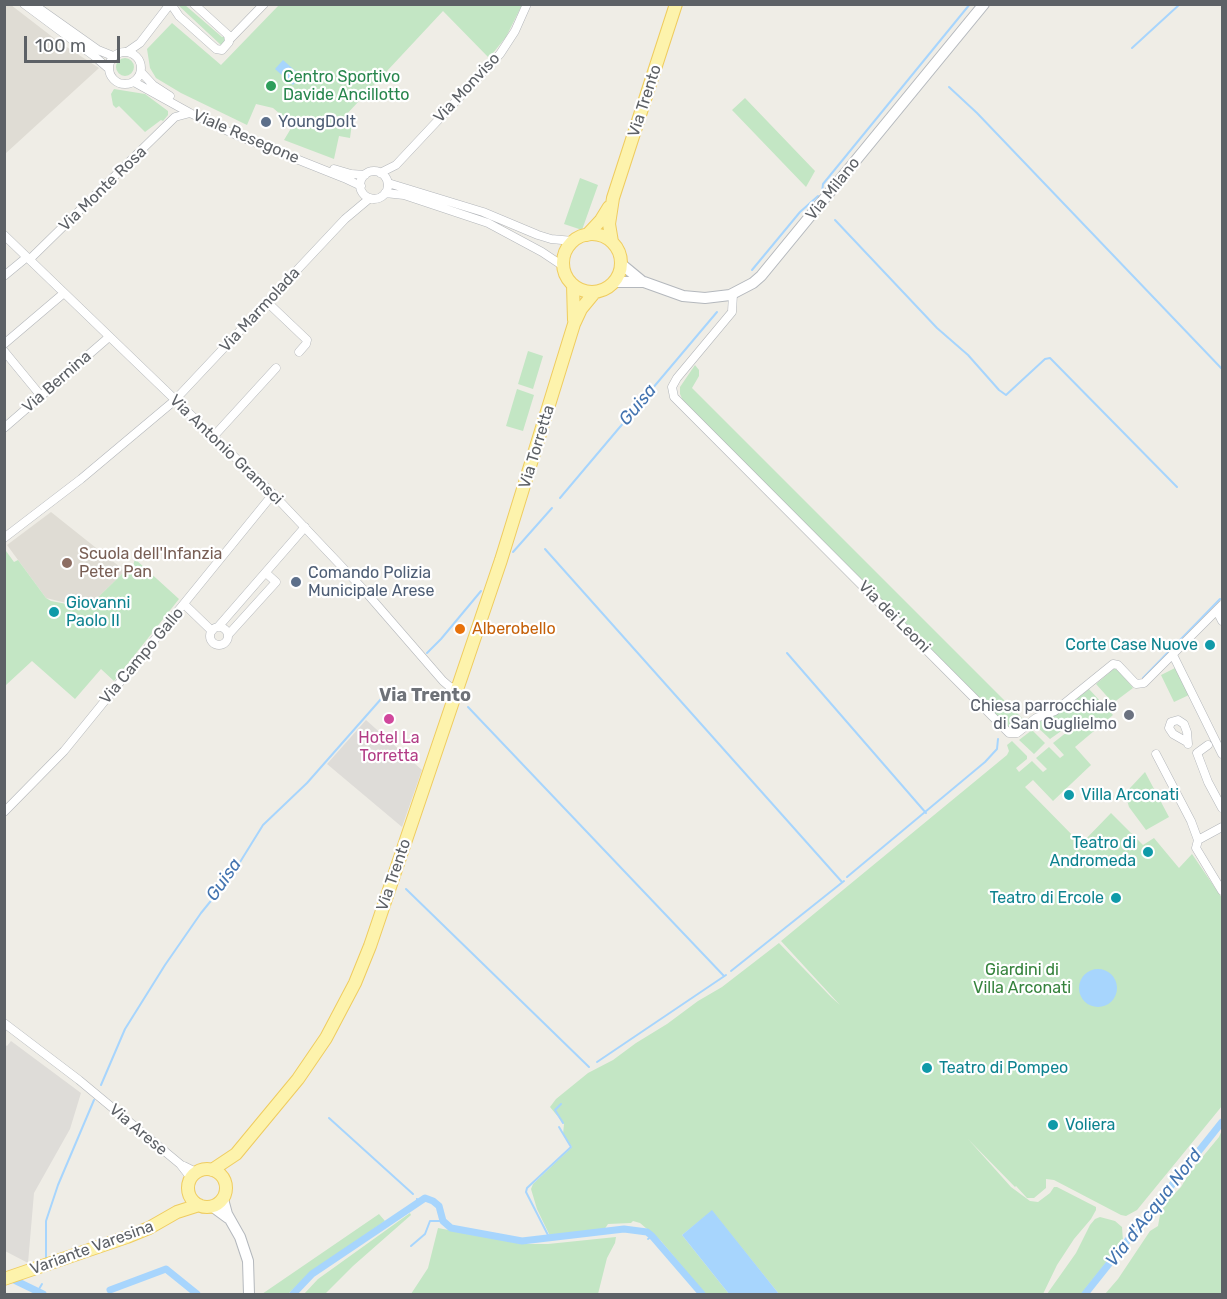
<!DOCTYPE html>
<style>
body{margin:0}
#map{position:relative;width:1227px;height:1299px;overflow:hidden;background:#efede6;font-family:Rubik,sans-serif}
canvas{display:block}
.frame{position:absolute;inset:0;border:6px solid #5d6166;pointer-events:none}
.scale{position:absolute;left:24px;top:36px;width:96px;height:27px;box-sizing:border-box;border:3px solid #5d6166;border-top:0;padding-left:8px;font-size:18px;line-height:21px;white-space:nowrap;color:#5d6166;-webkit-text-stroke:4px #fff;paint-order:stroke}
</style>
<div id="map">
<canvas width="1227" height="1299"></canvas>
<div class="frame"></div>
<div class="scale">100 m</div>
</div>
<script>
const g = document.querySelector('canvas').getContext('2d');
g.lineJoin = 'round';
function fillPath(path, color) { g.fillStyle = color; g.fill(path, 'evenodd'); }
const poly = rows => new Path2D(rows.map(r => 'M' + r).join(''));
function strokePath(path, color, width, dash) { g.strokeStyle = color; g.lineWidth = width; g.lineCap = dash ? 'butt' : 'round'; g.setLineDash(dash || []); g.stroke(path); }
function label(font, color, halo, rows, align = 'center') {
  g.font = font + ' Rubik,sans-serif'; g.lineWidth = 4.5; g.setLineDash([]); g.textBaseline = 'middle'; g.strokeStyle = halo; g.fillStyle = color; for (const [text, x, y, turn = 0] of rows) {
    g.save(); g.translate(x, y); g.rotate((+turn || 0) * Math.PI / 180); g.textAlign = isNaN(turn) ? turn : align; if (halo) g.strokeText(text, 0, 0); g.fillText(text, 0, 0); g.restore();
  }
}
fillPath(poly([
 [366,720,422,770,402,827,327,764],
 [11,1041,81,1093,70,1129,34,1193,28,1263,5,1251,4,1044,7,1046]
]), '#dedcd8');
fillPath(poly([
 [11,5,59,42,99,68,5,154,4,5],
 [51,512,125,571,87,608,46,598,7,545]
]), '#dfdcd4');
fillPath(poly([
 [178,5,185,5,222,37,224,37,226,41,222,46],
 [279,5,522,5,506,37,489,58,443,11,345,116,352,123,350,138,339,136,334,159,284,140,293,125,273,108,256,104,247,125,181,93,156,78,150,68,147,49,172,23,221,65],
 '116 67a9 9 0 1 1 18 0a9 9 0 1 1-18 0Z',
 [114,89,145,94,168,111,168,115,163,121,161,120,145,132,119,106,116,108,113,105,111,94],
 [745,98,815,171,806,187,732,110],
 [580,178,598,185,582,230,564,224],
 [528,351,543,356,533,389,518,384],
 [695,365,699,370,699,376,692,388,1024,720,1009,731,683,401,680,394,680,387],
 [517,389,534,395,523,431,506,426],
 [6,551,14,562,18,560,46,598,51,601,87,608,125,571,132,569,135,559,179,599,114,681,101,669,75,699,32,661,6,685,4,684],
 [1116,667,1133,688,1113,703,1096,684],
 [1175,668,1189,695,1174,702,1161,675],
 [1089,689,1113,715,1075,747,1091,765,1053,801,1033,780,1025,787,1081,844,1111,813,1143,845,1154,838,1179,868,1192,854,1222,898,1222,1106,1137,1210,1126,1216,1121,1215,1054,1180,1046,1179,1046,1188,1034,1198,1027,1198,1016,1186,1015,1187,968,1139,1011,1187,1030,1201,1038,1202,1050,1193,1054,1187,1057,1187,1096,1207,1096,1210,1091,1219,1074,1239,1057,1265,1043,1294,779,1294,712,1211,682,1235,729,1294,705,1294,661,1241,640,1223,633,1221,631,1223,608,1224,604,1230,550,1236,537,1209,531,1189,533,1184,572,1147,563,1134,564,1124,550,1107,556,1099,588,1073,613,1060,636,1043,667,1024,698,1001,722,987,779,943,831,997,840,1005,781,941,1007,755,1009,751,1007,745,1012,741,1027,756,1027,759,1016,768,1019,772,1032,761,1043,772,1047,769,1036,758,1049,747,1060,758,1064,755,1053,743,1067,732,1064,729,1050,739,1034,724,1039,720,1043,722,1050,719],
 [1032,730,1045,743,1034,754,1019,740],
 [1145,772,1169,817,1146,830,1129,807,1126,797,1130,788],
 [1222,1130,1222,1294,1105,1294,1118,1279,1150,1231,1158,1226,1160,1215,1166,1202,1181,1187,1190,1172,1219,1137],
 [410,1213,411,1215,353,1266,325,1294,304,1294,318,1279],
 [379,1214,385,1221,311,1272,288,1294,262,1294],
 [1100,1217,1115,1221,1122,1227,1123,1241,1081,1294,1047,1294,1076,1253,1090,1225,1095,1219],
 [438,1228,522,1244,548,1244,616,1237,615,1243,607,1258,598,1294,411,1294,428,1268]
]), '#c3e6c4');
fillPath(poly([
 [283,60,301,76,293,85,275,69],
 '1079 988a19 19 0 1 1 38 0a19 19 0 1 1-38 0Z',
 [712,1210,779,1294,729,1294,682,1235]
]), '#a7d5fd');
strokePath(poly([
 [1132,48,1180,4],
 [949,87,977,113,1222,369],
 [822,192,823,184,970,4],
 [835,220,937,328,968,355,999,390,1006,395,1045,359,1050,358,1177,487],
 [752,270,800,212,818,196],
 [560,498,717,312],
 [545,549,842,882],
 [513,552,552,508],
 [427,653,441,639,481,591],
 [787,653,926,813],
 [1143,678,1220,599],
 [468,707,724,976],
 [847,877,985,762,997,749,998,739],
 [406,889,589,1067],
 [731,971,844,881],
 [597,1062,726,975],
 [101,1085,125,1029,165,965,201,913,232,875,263,825,307,783,381,699],
 [561,1104,555,1110,563,1123],
 [329,1118,413,1194],
 [417,1199,418,1201],
 [550,1239,526,1192,527,1188,571,1147,559,1127],
 [648,1239,652,1236],
 [411,1246,425,1234,430,1221,443,1221],
 [46,1259,46,1221,58,1185,94,1100],
 [36,1294,42,1284]
]), '#a7d5fd', 2);
strokePath(poly([
 [10,1278,43,1294],
 [110,1290,166,1269,197,1294],
 [293,1294,312,1274,425,1198,433,1201,439,1206,443,1221,451,1228,522,1241,624,1229,647,1232,652,1236,702,1294],
 [1085,1294,1222,1122]
]), '#a7d5fd', 7);
const street = poly([
 [24,4,94,56,108,68],
 [33,4,98,50,113,56],
 [171,4,179,16,216,49,222,50,229,42,228,35,194,4],
 [230,39,264,4],
 '109 68a16 16 0 1 1 32 0a16 16 0 1 1-32 0Z',
 [127,52,140,43,170,4],
 [141,72,153,85,170,96],
 [134,82,190,113,236,135,344,178,361,186],
 [334,169,351,174,365,175],
 '360 185a14 14 0 1 1 28 0a14 14 0 1 1-28 0Z',
 [380,173,396,165,500,54,515,31,527,4],
 [388,183,483,212,538,235,551,239,573,241],
 [385,193,404,195,488,223,542,252,563,266],
 [4,235,273,494,364,590,443,681,450,687,459,688],
 [30,259,175,117,190,113],
 [4,276,27,257],
 [733,294,732,312,677,378,672,387,674,397,1009,733,1017,733,1036,718,1055,711,1113,664,1118,665,1136,684,1144,683,1222,605],
 [267,302,307,340,306,344,299,352],
 [4,344,64,293],
 [4,351,41,396],
 [4,428,109,337],
 [213,437,276,368],
 [4,538,81,479,174,401,345,219,370,198],
 [184,604,212,631],
 [1217,611,1222,621],
 [218,627,305,527],
 '210 636a9 9 0 1 1 18 0a9 9 0 1 1-18 0Z',
 [228,635,276,582,266,573],
 [1173,655,1222,754],
 [1187,742,1173,734,1169,728,1171,722,1178,720,1184,724,1187,732,1188,744],
 [1208,745,1197,753,1208,782,1222,808],
 [1156,754,1191,821,1198,840],
 [4,812,64,751,273,494],
 [1222,827,1198,840,1196,848,1222,891],
 [4,1023,79,1080,180,1164,191,1178],
 [184,1166,196,1172]
]);
const secondary = poly([
 [620,263,643,282],
 [614,282,644,282,683,296,705,298,730,295,753,283,761,276,984,4],
 [223,1199,227,1214,240,1237,248,1261,249,1294],
 [213,1207,228,1218]
]);
const primary = poly([
 '563 263a29 29 0 1 1 58 0a29 29 0 1 1-58 0Z',
 [587,235,601,220,609,207],
 [612,242,609,224,613,198,676,4],
 [573,285,574,320],
 '188 1188a19 19 0 1 1 38 0a19 19 0 1 1-38 0Z',
 [212,1170,236,1154,298,1079,326,1038,355,983,370,946,501,560,574,324,581,309,595,292],
 [4,1279,127,1237,149,1228,177,1212,199,1205]
]);
strokePath(street, '#b3b6ba', 9);
strokePath(secondary, '#b4b8bd', 12);
strokePath(primary, '#efcc5f', 14);
strokePath(street, '#fff', 8);
strokePath(secondary, '#fff', 10);
strokePath(primary, '#fdf3ac', 12);
for (const [x, y, r, color] of [
 [271,86,6,"#2e9e5b"],
 [266,122,6,"#5c6f8a"],
 [67,563,6,"#8d6e63"],
 [296,582,6,"#5c6f8a"],
 [54,612,6,"#0f9aa8"],
 [460,629,6,"#e8710a"],
 [1210,645,6,"#0f9aa8"],
 [1129,715,6,"#6b7280"],
 [389,719,6,"#d1479c"],
 [1069,795,6,"#0f9aa8"],
 [1148,852,6,"#0f9aa8"],
 [1116,898,6,"#0f9aa8"],
 [927,1068,6,"#0f9aa8"],
 [1053,1125,6,"#0f9aa8"]
]) { const dot = new Path2D(); dot.arc(x, y, r, 0, 2 * Math.PI); g.fillStyle = color; g.fill(dot); strokePath(dot, '#fff', 2); }
label('16px', '#27864d', '#fff', [
 ["Centro Sportivo",283,77],
 ["Davide Ancillotto",283,95]
], 'left');
label('16px', '#5d6166', '#fff', [
 ["Via Monviso",467,88,-47],
 ["Via Trento",645,101,-72],
 ["Viale Resegone",246,137,23],
 ["Via Monte Rosa",103,189,-44],
 ["Via Milano",833,189,-51],
 ["Via Marmolada",260,310,-47],
 ["Via Bernina",57,382,-41],
 ["Via Torretta",537,447,-73],
 ["Via Antonio Gramsci",226,450,44],
 ["Via dei Leoni",894,617,45],
 ["Via Campo Gallo",142,656,-50],
 ["Via Trento",394,875,-71],
 ["Via Arese",138,1130,40],
 ["Variante Varesina",92,1248,-20]
]);
label('16px', '#4e5e75', '#fff', [
 ["YoungDoIt",278,122],
 ["Comando Polizia",308,573],
 ["Municipale Arese",308,591]
], 'left');
label('16px', '#785e54', '#fff', [
 ["Scuola dell'Infanzia",79,554],
 ["Peter Pan",79,572]
], 'left');
label('16px', '#0d838f', '#fff', [
 ["Giovanni",66,603],
 ["Paolo II",66,621],
 ["Corte Case Nuove",1198,645,"right"],
 ["Villa Arconati",1081,795],
 ["Teatro di",1136,843,"right"],
 ["Andromeda",1136,861,"right"],
 ["Teatro di Ercole",1104,898,"right"],
 ["Teatro di Pompeo",939,1068],
 ["Voliera",1065,1125]
], 'left');
label('16px', '#c56008', '#fff', [
 ["Alberobello",472,629]
], 'left');
label('16px', '#5b616d', '#fff', [
 ["Chiesa parrocchiale",1117,706],
 ["di San Guglielmo",1117,724]
], 'right');
label('16px', '#b23c85', '#fff', [
 ["Hotel La",389,738],
 ["Torretta",389,756]
]);
label('16px', '#36833d', '#fff', [
 ["Giardini di",1022,970],
 ["Villa Arconati",1022,988]
]);
label('italic 18px', '#4374b0', '#fff', [
 ["Guisa",638,405,-50],
 ["Guisa",224,880,-55],
 ["Via d'Acqua Nord",1154,1208,-52]
]);
label('bold 18px', '#6e7278', '#fff', [
 ["Via Trento",425,696]
]);
</script>
